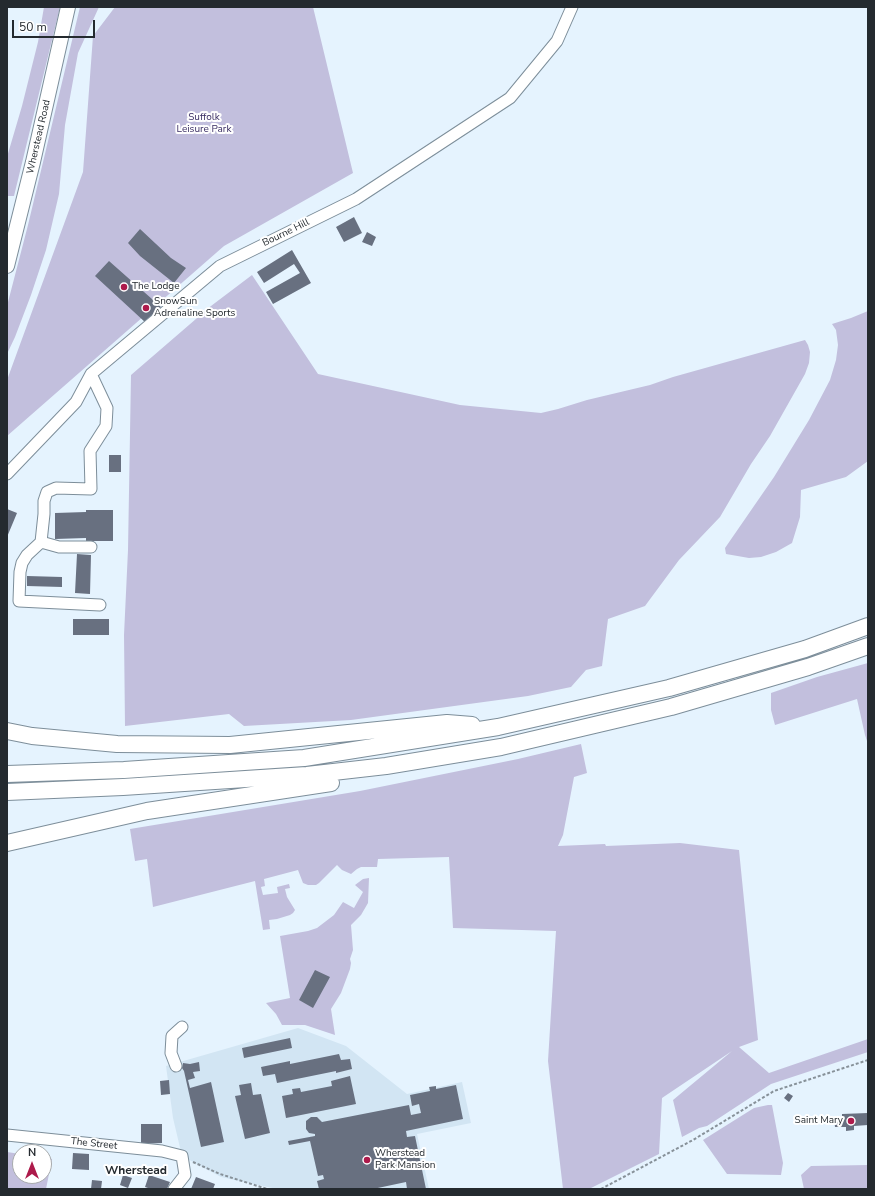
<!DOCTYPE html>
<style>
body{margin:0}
#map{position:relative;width:875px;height:1196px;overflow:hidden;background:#e5f3fe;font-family:"Nunito Sans",sans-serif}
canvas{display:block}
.frame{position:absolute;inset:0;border:8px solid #242a2f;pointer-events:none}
.north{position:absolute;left:12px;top:1144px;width:40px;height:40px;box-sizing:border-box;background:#fff;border:1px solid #a7aaac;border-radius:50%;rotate:0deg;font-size:11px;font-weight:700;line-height:16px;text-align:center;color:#242a2f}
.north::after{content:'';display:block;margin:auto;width:14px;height:18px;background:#ad1a4b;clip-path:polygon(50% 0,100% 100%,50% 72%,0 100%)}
.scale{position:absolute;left:12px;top:20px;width:83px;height:18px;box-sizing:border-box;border:2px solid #242a2f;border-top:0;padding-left:5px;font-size:12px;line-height:14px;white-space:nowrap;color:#242a2f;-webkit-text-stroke:3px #fff;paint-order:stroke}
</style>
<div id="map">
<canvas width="875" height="1196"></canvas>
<div class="frame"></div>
<div class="north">N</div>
<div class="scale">50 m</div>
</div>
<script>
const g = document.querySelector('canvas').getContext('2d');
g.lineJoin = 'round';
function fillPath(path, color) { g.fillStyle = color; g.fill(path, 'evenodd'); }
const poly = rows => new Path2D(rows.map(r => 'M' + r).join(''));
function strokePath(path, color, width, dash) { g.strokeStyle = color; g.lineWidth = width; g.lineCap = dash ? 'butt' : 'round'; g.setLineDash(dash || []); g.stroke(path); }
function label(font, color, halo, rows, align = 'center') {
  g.font = font + ' "Nunito Sans",sans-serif'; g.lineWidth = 4; g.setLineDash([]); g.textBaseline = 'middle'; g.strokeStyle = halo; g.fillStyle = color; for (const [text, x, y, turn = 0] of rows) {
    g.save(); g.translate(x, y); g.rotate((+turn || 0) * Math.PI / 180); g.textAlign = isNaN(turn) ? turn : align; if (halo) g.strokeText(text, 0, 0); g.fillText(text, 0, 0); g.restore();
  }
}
fillPath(poly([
 [298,1028,346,1046,407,1094,462,1082,471,1123,417,1134,429,1189,277,1189,221,1177,182,1156,173,1118,166,1066]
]), '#d2e5f3');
fillPath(poly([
 [44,7,60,7,14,196,7,196,7,157,22,106,38,42],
 [80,7,99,7,78,53,65,125,59,194,46,250,31,295,15,337,7,354,7,306,28,225],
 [115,7,313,7,353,173,224,246,7,436,7,380,83,172,93,36],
 [252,275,318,374,460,405,541,413,558,409,587,400,650,385,673,377,805,340,808,345,810,352,809,363,805,374,770,436,751,464,720,517,679,560,645,606,608,619,602,666,586,670,571,687,528,696,351,720,244,726,229,714,125,726,124,635,128,550,131,375,211,306],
 [868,311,868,461,846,477,801,490,800,517,792,543,776,552,761,557,749,558,726,554,725,548,774,477,809,420,830,380,836,360,838,345,836,330,832,324,851,318],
 [868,663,868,744,865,735,857,699,775,725,771,710,771,693,817,677],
 [581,744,587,773,574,777,563,835,558,846,605,844,606,846,680,843,739,850,758,1040,739,1047,769,1073,868,1039,868,1052,771,1084,707,1126,699,1128,682,1137,673,1100,732,1051,662,1098,659,1154,589,1189,563,1189,548,1061,556,931,453,928,449,857,378,859,377,867,361,867,357,869,351,874,342,870,337,865,319,883,316,885,308,885,303,883,298,870,264,879,265,886,261,887,263,895,278,893,277,887,289,884,290,888,285,889,287,897,295,910,293,913,290,915,277,919,269,920,270,929,263,930,255,881,153,907,147,859,135,861,130,829,360,791,518,759],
 [369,878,368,903,361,915,351,925,353,950,350,959,351,963,350,969,341,993,331,1009,335,1035,305,1025,282,1025,276,1014,266,1003,290,998,280,936,308,931,317,928,334,915,343,902,354,908,363,892,355,885,363,879],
 [768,1105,772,1105,783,1163,781,1175,727,1174,703,1140,754,1108],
 [7,1152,20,1154,20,1176,44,1176,44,1158,52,1159,46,1189,7,1189],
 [868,1165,868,1189,804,1189,801,1175,811,1166]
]), '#c2bfdd');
fillPath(poly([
 [354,217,362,233,344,242,336,227],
 [140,229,171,258,186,268,174,283,140,256,128,243],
 [367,232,376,237,372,246,362,242],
 [292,250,311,283,273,304,266,292,300,273,294,264,264,283,257,272],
 [109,261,161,307,146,323,95,276],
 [109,455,121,455,121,472,109,472],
 [7,509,17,513,7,537],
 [86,510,113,510,113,541,86,541,86,538,55,539,55,513,86,512],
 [77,554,91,555,90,594,75,593],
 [27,576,62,577,62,587,27,586],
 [73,619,109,619,109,635,73,635],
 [315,970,330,977,313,1008,299,1000],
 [290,1038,292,1048,244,1058,242,1048],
 [339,1054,341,1060,350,1059,352,1069,336,1073,336,1071,277,1083,275,1074,263,1076,261,1067,290,1061,290,1064],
 [199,1062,200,1071,193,1072,195,1078,188,1080,190,1088,211,1082,224,1142,201,1147,184,1071,182,1068,183,1063,190,1064],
 [350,1076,356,1104,286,1118,282,1096,293,1094,292,1089,300,1088,301,1092,332,1086,331,1081],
 [169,1080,170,1094,161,1095,160,1081],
 [251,1083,253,1095,261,1094,270,1133,245,1139,235,1096,241,1095,239,1085],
 [456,1085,463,1119,406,1131,407,1137,415,1136,426,1189,407,1189,406,1182,373,1189,319,1189,317,1181,324,1179,323,1175,318,1176,310,1141,289,1145,288,1141,315,1136,315,1134,309,1133,306,1129,306,1121,311,1117,317,1117,322,1122,409,1105,411,1115,421,1113,419,1104,412,1106,410,1095,430,1091,429,1087,436,1086,436,1089],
 [788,1093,793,1096,789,1102,784,1098],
 [868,1113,868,1125,854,1126,854,1130,846,1131,846,1127,835,1127,834,1117,842,1117,842,1114],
 [141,1124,162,1124,162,1143,141,1144],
 [73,1153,89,1154,89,1170,72,1169],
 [123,1175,132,1178,128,1188,120,1185],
 [149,1175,170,1182,167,1189,151,1189,145,1187],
 [196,1177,215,1184,213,1189,191,1189],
 [92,1180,102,1181,101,1189,91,1189]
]), '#687080');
const minor = poly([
 [91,374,107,408,106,426,90,451,91,489,56,488,47,492,44,501,44,514,41,542,27,555,22,563,20,572,19,601,100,605],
 [7,474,76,402,91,374,220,266,356,199,510,98,557,41,572,7],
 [41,542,59,547,91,547],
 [176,1066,171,1053,172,1036,182,1027],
 [7,1135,162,1151,182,1156,185,1175,174,1189]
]);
const major = poly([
 [7,266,33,162,68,7]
]);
const highway = poly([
 [7,731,32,736,117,744,230,745,447,723,472,725],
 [7,774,124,770,304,758,498,727,669,688,805,649,868,626],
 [7,792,123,787,307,775,386,766,501,747,671,707,808,667,868,646],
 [7,843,147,811,331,783]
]);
strokePath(minor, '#7d8e9a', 13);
strokePath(major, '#7d8e9a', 16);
strokePath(highway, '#7d8e9a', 18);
strokePath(poly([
 [193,1162,220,1174,267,1189],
 [601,1189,693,1140,774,1091,868,1060]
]), '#879199', 2, [3, 2]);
strokePath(minor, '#fff', 11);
strokePath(major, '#fff', 14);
strokePath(highway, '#fff', 16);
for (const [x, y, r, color] of [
 [124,287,4,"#ad1a4b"],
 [146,308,4,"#ad1a4b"],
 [851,1121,4,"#ad1a4b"],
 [367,1160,4,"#ad1a4b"]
]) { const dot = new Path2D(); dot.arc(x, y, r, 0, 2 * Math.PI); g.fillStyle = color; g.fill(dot); strokePath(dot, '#fff', 1.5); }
label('10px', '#392d62', '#fff', [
 ["Suffolk",204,118],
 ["Leisure Park",204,130]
]);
label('10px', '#242a2f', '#fff', [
 ["Wherstead Road",39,137,-77],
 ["Bourne Hill",286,233,-26],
 ["The Street",94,1144,6]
]);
label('10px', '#242a2f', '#fff', [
 ["The Lodge",132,287],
 ["SnowSun",154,302],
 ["Adrenaline Sports",154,314],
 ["Saint Mary",843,1121,"right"],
 ["Wherstead",375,1154],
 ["Park Mansion",375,1166]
], 'left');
label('bold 12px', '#242a2f', '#fff', [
 ["Wherstead",136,1171]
]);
</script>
